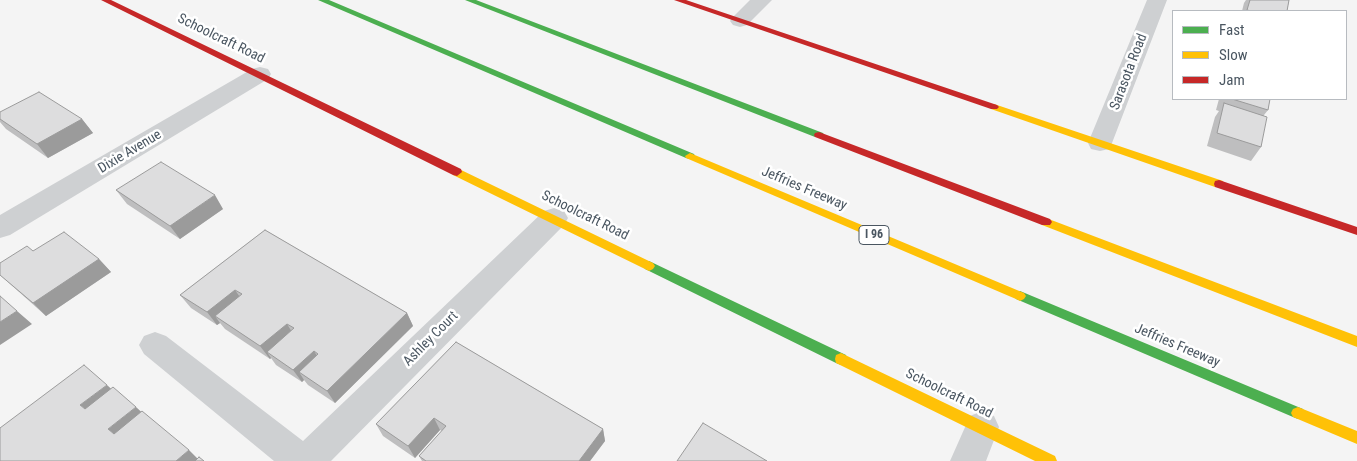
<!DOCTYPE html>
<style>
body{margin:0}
#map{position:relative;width:1357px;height:461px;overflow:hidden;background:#f4f4f4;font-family:"Roboto Condensed",sans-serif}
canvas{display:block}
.legend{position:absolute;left:1172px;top:10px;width:175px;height:90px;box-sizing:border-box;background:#fff;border:1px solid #b7bbc0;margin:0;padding:6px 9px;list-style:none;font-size:15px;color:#4a5661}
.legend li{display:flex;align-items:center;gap:10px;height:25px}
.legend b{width:25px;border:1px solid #b7bbc0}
</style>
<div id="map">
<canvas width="1357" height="461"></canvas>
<ul class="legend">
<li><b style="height:6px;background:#4caf50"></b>Fast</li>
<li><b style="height:6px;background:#ffc107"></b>Slow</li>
<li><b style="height:6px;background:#c62828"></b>Jam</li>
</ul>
</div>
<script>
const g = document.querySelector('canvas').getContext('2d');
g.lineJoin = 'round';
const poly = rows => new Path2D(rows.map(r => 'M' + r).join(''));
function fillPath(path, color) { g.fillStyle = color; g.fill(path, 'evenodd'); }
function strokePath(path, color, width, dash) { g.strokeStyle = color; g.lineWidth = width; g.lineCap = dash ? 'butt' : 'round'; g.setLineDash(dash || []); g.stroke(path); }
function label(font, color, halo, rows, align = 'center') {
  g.font = font + ' "Roboto Condensed",sans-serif'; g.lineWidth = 5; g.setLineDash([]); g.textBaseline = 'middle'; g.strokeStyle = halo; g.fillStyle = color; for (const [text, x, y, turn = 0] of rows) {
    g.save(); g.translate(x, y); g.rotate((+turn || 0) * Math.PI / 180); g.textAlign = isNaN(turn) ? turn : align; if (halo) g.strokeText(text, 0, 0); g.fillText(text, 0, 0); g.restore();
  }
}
fillPath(poly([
 [750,0,772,0,747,25,740,27,733,25,730,21,733,17,750,0],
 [1147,0,1167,0,1112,143,1109,149,1100,151,1091,149,1088,143,1147,0],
 [260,67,268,69,271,74,268,79,10,235,0,238,0,215,252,69,260,67],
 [554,208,564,211,568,218,564,225,331,461,274,461,144,354,139,345,144,336,155,332,166,336,303,441,544,211,554,208],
 [982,411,994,416,999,427,986,461,950,461,970,416,982,411]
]), '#ced0d2');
fillPath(poly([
 [318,0,329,0,694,154,695,156,690,159,686,158,318,0],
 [465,0,476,0,823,133,824,135,823,137,815,137,465,0],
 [649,261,846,355,847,359,846,363,841,365,836,363,645,269,643,266,645,263,649,261],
 [1020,291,1303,409,1305,413,1303,417,1298,419,1293,417,1016,299,1014,296,1016,293,1020,291]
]), '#4caf50');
fillPath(poly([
 [994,104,1223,181,1224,184,1223,187,1215,187,991,109,991,105,994,104],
 [690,153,1024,293,1026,296,1024,299,1020,301,1016,299,686,158,685,156,690,153],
 [457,168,653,263,655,266,653,269,649,271,645,269,453,175,452,172,457,168],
 [1046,218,1357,336,1357,347,1042,225,1040,222,1042,219,1046,218],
 [841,353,1055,456,1057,461,1035,461,836,363,835,359,836,355,841,353],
 [1298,407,1357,431,1357,444,1293,417,1291,413,1293,409,1298,407]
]), '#ffc107');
fillPath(poly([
 [101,0,111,0,461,169,462,172,457,176,453,175,101,0],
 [674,0,686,0,997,105,999,107,997,109,991,109,674,0],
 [819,132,1050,219,1052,222,1050,225,1042,225,815,137,814,135,815,133,819,132],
 [1219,180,1357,227,1357,235,1215,187,1214,184,1215,181,1219,180]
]), '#c62828');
fillPath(poly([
 [1245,0,1289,0,1287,11,1242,11,1244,3,1246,0],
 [1219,99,1270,99,1268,110,1264,115,1261,147,1251,161,1207,146,1215,117,1219,111,1216,110],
 [0,112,82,119,93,133,48,158,6,129,0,122],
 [116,190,223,209,180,239,127,204],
 [265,230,407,313,413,326,335,403,308,385,304,380,302,382,276,365,271,358,270,359,225,329,220,323,217,325,191,308,180,295],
 [33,251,99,259,111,272,46,316,0,275,0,263],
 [456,342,603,429,605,441,590,461,422,461,419,456,442,431,440,430,415,458,383,436,376,424]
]), '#bebebf');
fillPath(poly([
 [82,119,93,133,48,158,37,144],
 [215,195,223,209,180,239,170,226],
 [99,259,111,272,46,316,33,303],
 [235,290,244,303,215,316,220,323,217,325,207,312],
 [17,311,32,324,0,345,0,322],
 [407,313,413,326,335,403,327,391],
 [287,324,295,337,267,352,271,358,270,359,260,346],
 [314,351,322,364,299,372,304,380,302,382,293,370],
 [107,385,120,397,95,417,80,405],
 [136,407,149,419,122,441,108,429],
 [434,418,440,430,415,458,408,446],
 [603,429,605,441,590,461,579,461],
 [189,450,200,461,176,461]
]), '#9b9b9b');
const building = poly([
 [1250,0,1289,0,1287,11,1251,11,1247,10,1250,0],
 [39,92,82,119,37,144,0,119,0,112,39,92],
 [1232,99,1270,99,1268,110,1232,99],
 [1224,103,1267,117,1261,147,1217,133,1224,103],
 [161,162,215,195,170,226,116,190,161,162],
 [265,230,407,313,327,391,299,372,318,354,314,351,293,370,267,352,294,328,287,324,260,346,215,316,242,294,235,290,207,312,180,295,265,230],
 [64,232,99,259,33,303,0,275,0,263,27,246,33,251,64,232],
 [0,296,17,311,0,322,0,296],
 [456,342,603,429,579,461,426,461,419,456,446,426,434,418,408,446,376,424,456,342],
 [84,365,107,385,80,405,85,409,113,387,136,407,108,429,114,434,142,411,189,450,176,461,0,461,0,428,84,365],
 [703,423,767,461,677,461,703,423],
 [199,457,204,461,195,461,199,457]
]);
fillPath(building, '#ddddde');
strokePath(building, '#9b9b9b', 1);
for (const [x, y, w] of [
 [874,235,30]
]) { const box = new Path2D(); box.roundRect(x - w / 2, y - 9.5, w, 19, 4); g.fillStyle = '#fff'; g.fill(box); strokePath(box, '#4a5661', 1); }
label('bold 12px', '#4a5661', null, [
 ["I 96",874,235]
]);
label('14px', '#4a5661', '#fff', [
 ["Schoolcraft Road",221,39,26],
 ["Sarasota Road",1129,72,-69],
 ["Dixie Avenue",130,152,-31],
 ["Jeffries Freeway",804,189,23],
 ["Schoolcraft Road",585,216,26],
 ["Ashley Court",431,339,-45],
 ["Jeffries Freeway",1177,346,23],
 ["Schoolcraft Road",949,394,26]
]);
</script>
